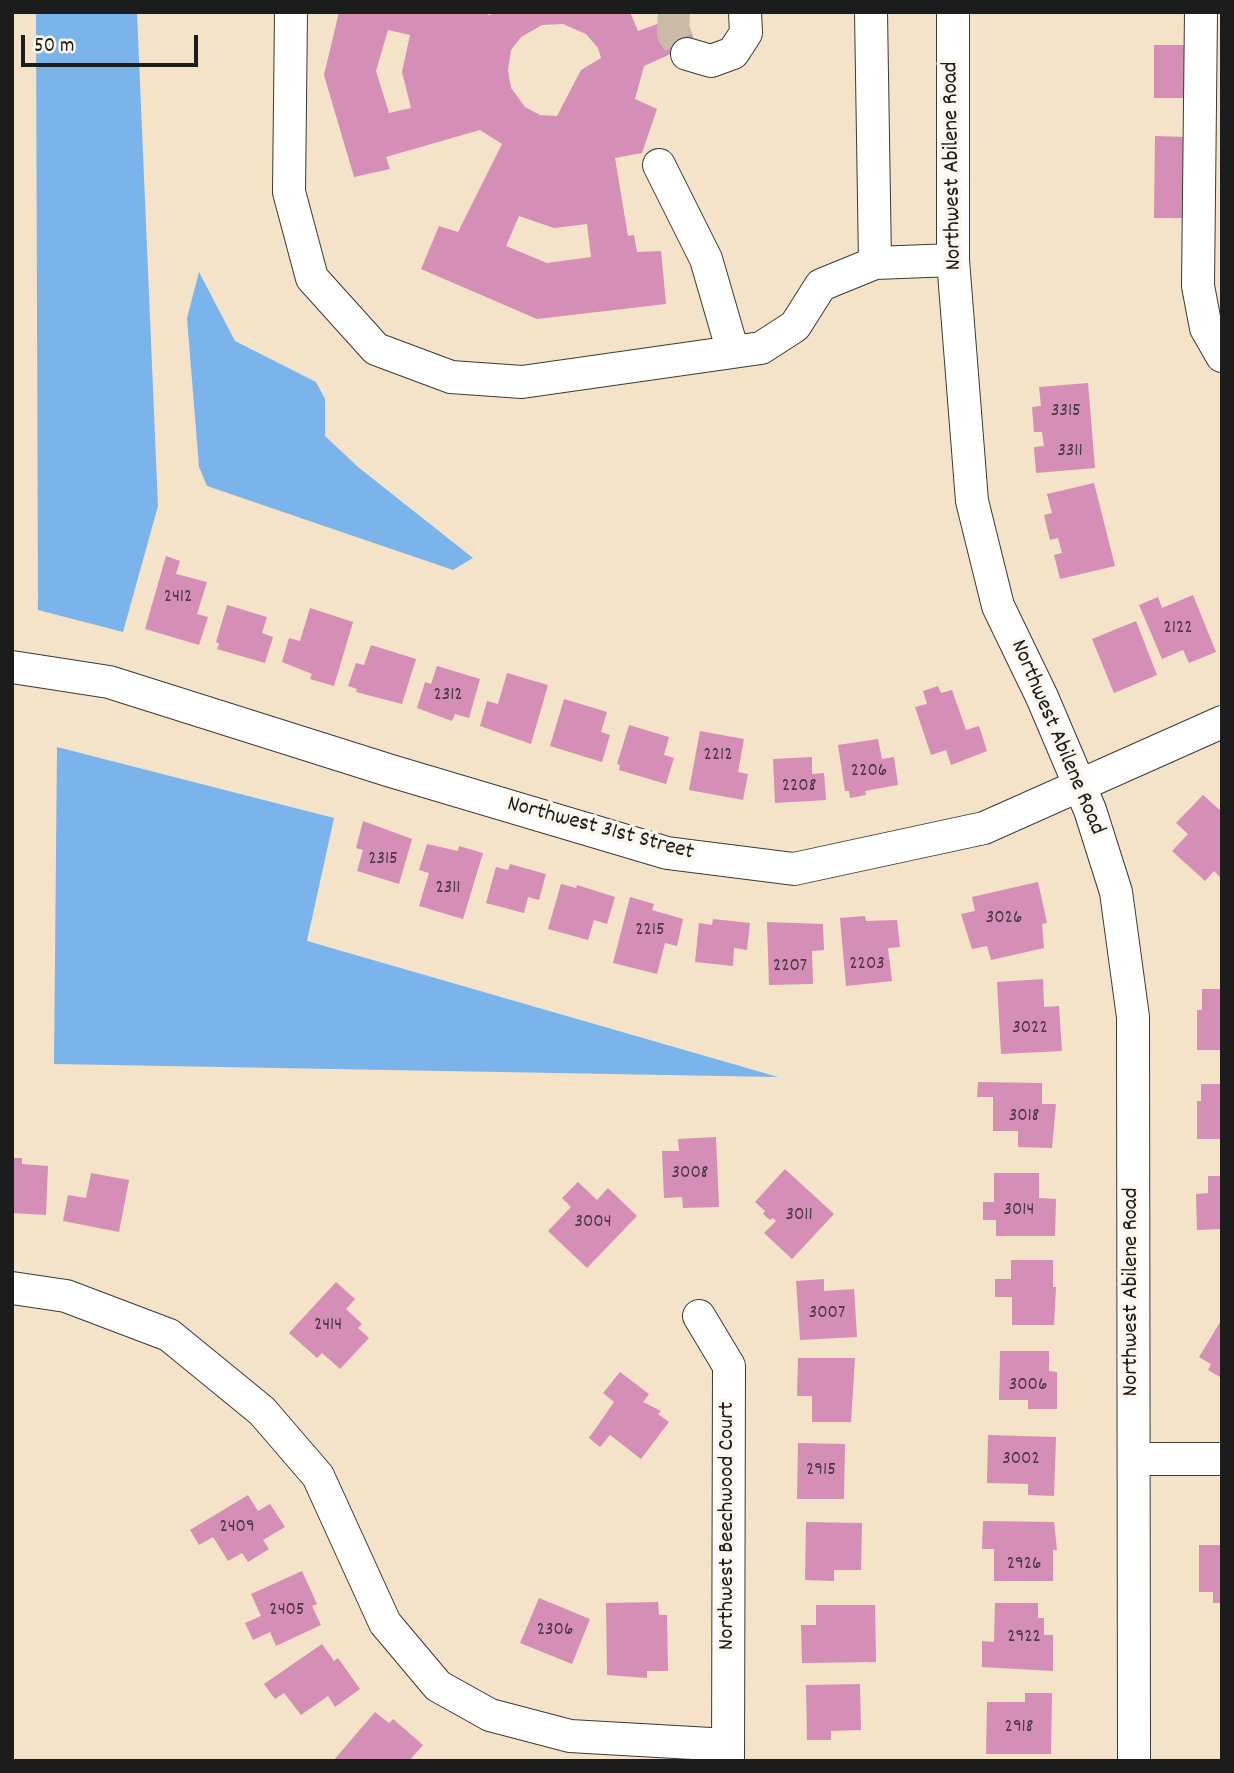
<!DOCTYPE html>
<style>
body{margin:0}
#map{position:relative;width:1234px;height:1773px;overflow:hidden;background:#f4e3c8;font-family:Dekko,sans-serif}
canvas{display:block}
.frame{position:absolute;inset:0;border:14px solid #1c1c1c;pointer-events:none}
.scale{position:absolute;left:21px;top:35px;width:177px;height:32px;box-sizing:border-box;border:4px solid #1c1c1c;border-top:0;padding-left:9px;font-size:21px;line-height:24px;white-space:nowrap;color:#1c1c1c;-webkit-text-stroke:5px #fbf7ec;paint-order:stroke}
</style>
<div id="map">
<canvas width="1234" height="1773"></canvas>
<div class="frame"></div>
<div class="scale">50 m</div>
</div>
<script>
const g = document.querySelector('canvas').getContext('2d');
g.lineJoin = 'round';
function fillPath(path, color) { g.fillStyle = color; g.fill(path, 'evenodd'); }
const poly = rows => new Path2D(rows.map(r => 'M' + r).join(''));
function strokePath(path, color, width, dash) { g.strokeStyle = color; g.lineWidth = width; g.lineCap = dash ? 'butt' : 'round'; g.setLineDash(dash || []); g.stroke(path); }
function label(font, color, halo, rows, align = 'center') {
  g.font = font + ' Dekko,sans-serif'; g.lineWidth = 7; g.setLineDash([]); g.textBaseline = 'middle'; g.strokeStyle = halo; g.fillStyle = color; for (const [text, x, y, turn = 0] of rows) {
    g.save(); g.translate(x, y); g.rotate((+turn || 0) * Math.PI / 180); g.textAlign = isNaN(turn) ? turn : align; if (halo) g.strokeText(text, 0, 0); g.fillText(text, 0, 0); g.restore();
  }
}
fillPath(poly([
 [36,12,137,12,158,506,123,632,38,610],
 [199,272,235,341,316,382,325,399,325,436,358,467,473,558,453,570,207,486,199,467,187,318],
 [57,747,334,818,307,941,778,1077,54,1064]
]), '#7bb4eb');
fillPath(poly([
 [339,12,479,12,490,15,492,12,630,12,638,31,685,14,695,43,644,66,635,99,657,109,642,153,615,158,628,236,634,235,637,252,661,251,666,304,537,319,421,269,439,226,458,232,502,144,480,130,386,157,390,169,354,177,324,75],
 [563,24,586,34,598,48,601,58,581,70,557,116,540,115,525,107,511,88,508,70,511,50,521,37,542,25],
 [388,30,410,35,402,72,411,108,389,113,376,71],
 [519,216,554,228,587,224,591,257,547,263,506,246],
 [1154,45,1184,45,1184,98,1154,98],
 [1155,136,1184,137,1182,218,1154,218],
 [1088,383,1095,468,1036,473,1034,447,1044,446,1042,432,1034,432,1032,407,1041,406,1039,387],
 [1094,483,1115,566,1060,579,1054,555,1062,553,1058,538,1050,540,1044,515,1052,513,1047,494],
 [166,556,180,561,176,574,207,582,197,614,208,617,199,645,145,629],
 [1193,595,1216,652,1189,663,1183,650,1162,659,1139,605,1158,597,1162,608],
 [227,605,267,617,262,633,273,637,265,663,217,649,219,644,216,642],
 [310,608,353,622,334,686,310,679,312,674,282,662,289,638,300,641],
 [1136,621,1157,675,1114,693,1092,639],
 [371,645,416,659,402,704,356,692,357,689,348,686,356,663,364,665],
 [437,666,480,679,469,718,455,714,452,721,417,708,425,682,431,684],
 [507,673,548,685,531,744,480,726,487,701,498,704],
 [938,686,941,693,952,690,966,730,979,726,987,751,951,765,946,750,931,755,915,707,927,704,923,691],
 [564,699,607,712,601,732,610,735,602,762,550,746],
 [629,725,669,737,664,755,674,758,666,784,619,770,620,765,617,764],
 [700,731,744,739,738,772,748,774,743,800,689,790],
 [878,739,882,759,894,757,898,785,865,791,866,795,850,798,849,791,845,791,838,745],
 [812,757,812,774,824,773,826,800,775,803,773,759],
 [1203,795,1222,812,1222,879,1214,871,1205,881,1172,851,1188,834,1176,823],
 [363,821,412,839,399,884,357,871,363,850,356,848],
 [427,844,458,851,459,846,483,853,463,919,419,906,429,873,419,870],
 [510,864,546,874,539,900,528,897,524,913,486,903,496,867,508,870],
 [1038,882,1047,923,1042,924,1044,948,991,960,987,946,972,949,961,914,975,911,972,897],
 [561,884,576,888,577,885,615,897,607,924,594,920,588,940,548,929],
 [630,897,654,904,652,910,683,919,677,946,665,943,657,974,613,963],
 [865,916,866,921,897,920,900,947,888,948,892,981,846,986,840,918],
 [713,919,750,923,747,950,734,948,733,966,695,962,699,923,712,925],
 [767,922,823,924,824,950,812,951,813,984,769,985],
 [1043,979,1044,1007,1059,1006,1062,1051,1001,1054,997,982],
 [1202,989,1222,989,1222,1050,1197,1050,1197,1010,1202,1010],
 [978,1082,1042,1083,1042,1104,1056,1104,1052,1148,1018,1147,1018,1131,993,1131,993,1097,977,1097],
 [1201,1084,1222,1084,1222,1139,1197,1139,1197,1101,1201,1101],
 [716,1137,719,1207,683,1208,682,1197,664,1198,662,1151,679,1151,678,1139],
 [12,1158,22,1158,22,1164,48,1166,46,1215,12,1213],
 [785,1169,834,1214,792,1259,764,1233,776,1221,773,1218,770,1220,763,1214,765,1211,755,1202],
 [91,1173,129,1180,119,1232,63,1221,68,1195,86,1198],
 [994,1173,1039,1173,1039,1198,1056,1199,1055,1236,996,1236,996,1220,983,1220,983,1202,994,1202],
 [1208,1176,1222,1176,1222,1229,1197,1230,1196,1194,1208,1193],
 [578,1182,597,1200,608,1188,637,1216,587,1268,548,1231,571,1207,562,1198],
 [1011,1260,1053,1260,1053,1287,1056,1287,1054,1325,1012,1325,1012,1297,995,1297,995,1279,1011,1279],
 [824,1279,824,1291,854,1289,857,1337,800,1340,796,1281],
 [336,1282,355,1299,346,1309,362,1324,358,1328,369,1338,340,1369,322,1353,317,1358,289,1333],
 [1222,1319,1222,1378,1208,1370,1211,1364,1199,1357],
 [1000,1351,1049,1351,1049,1371,1057,1372,1057,1409,1028,1409,1028,1400,999,1400],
 [798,1358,855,1358,851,1422,812,1422,812,1396,797,1396],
 [620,1372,649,1394,643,1402,661,1411,658,1414,669,1422,641,1459,610,1435,600,1447,589,1438,614,1402,603,1393],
 [988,1435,1056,1437,1054,1496,1028,1495,1028,1484,987,1483],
 [798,1443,845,1444,844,1499,797,1499],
 [248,1495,258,1511,270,1504,285,1527,263,1540,269,1549,248,1562,242,1553,228,1561,213,1537,199,1545,190,1530],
 [983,1521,1054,1522,1057,1550,1053,1550,1053,1581,994,1581,994,1549,982,1549],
 [806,1522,862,1523,861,1570,834,1570,834,1581,805,1580],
 [1199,1545,1222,1545,1222,1603,1213,1603,1213,1592,1199,1592],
 [302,1571,317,1604,312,1606,321,1625,276,1646,270,1632,253,1640,245,1623,261,1616,251,1594],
 [539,1598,590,1619,572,1664,520,1643],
 [658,1602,659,1615,667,1615,668,1671,647,1671,647,1678,607,1675,606,1603],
 [995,1603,1038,1603,1038,1618,1044,1618,1044,1635,1053,1635,1053,1671,982,1667,982,1641,994,1642],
 [816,1605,875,1605,876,1662,802,1663,801,1625,816,1625],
 [322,1644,334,1661,338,1658,360,1689,335,1707,328,1696,301,1715,284,1693,275,1699,264,1684],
 [860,1684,861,1730,831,1731,831,1740,807,1740,806,1685],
 [1025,1693,1052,1693,1051,1754,986,1754,987,1702,1025,1702],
 [375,1712,389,1723,393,1719,423,1745,409,1761,333,1761]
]), '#d58eb6');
strokePath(poly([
 [674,12,673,34,687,54]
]), '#c9bba6', 32, [32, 16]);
const minor = poly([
 [291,12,289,192,312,278,376,349,451,377,522,382,761,348,795,326,821,285,875,263,953,260],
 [871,12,875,263],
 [953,12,953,260,972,501,998,606,1042,697,1090,810,1116,892,1133,1017,1134,1761],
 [1201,12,1198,286,1206,328,1222,356],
 [687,54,711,61,733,53,746,33,745,12],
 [659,165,706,259,733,352],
 [12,667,109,682,391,771,667,853,794,869,984,828,1222,722],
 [12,1288,66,1296,169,1335,262,1411,318,1476,385,1623,438,1686,490,1715,570,1736,728,1745],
 [699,1316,729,1366,728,1761],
 [1134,1459,1222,1459]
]);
strokePath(minor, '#3c3a36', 34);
strokePath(minor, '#fff', 32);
label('19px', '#4a3842', null, [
 ["3315",1066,412],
 ["3311",1070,452],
 ["2412",178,598],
 ["2122",1178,629],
 ["2312",448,696],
 ["2212",718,756],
 ["2206",869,772],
 ["2208",799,787],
 ["2315",383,860],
 ["2311",448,889],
 ["3026",1004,919],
 ["2215",650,931],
 ["2203",867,965],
 ["2207",790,967],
 ["3022",1030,1029],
 ["3018",1024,1117],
 ["3008",690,1174],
 ["3014",1019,1211],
 ["3011",799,1216],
 ["3004",593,1223],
 ["3007",827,1314],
 ["2414",328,1326],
 ["3006",1028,1386],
 ["3002",1021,1460],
 ["2915",821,1471],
 ["2409",237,1528],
 ["2926",1024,1565],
 ["2405",287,1611],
 ["2306",555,1631],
 ["2922",1024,1638],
 ["2918",1019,1728]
]);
label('23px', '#1c1c1c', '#fbf7ec', [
 ["Northwest Abilene Road",954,166,-91],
 ["Northwest Abilene Road",1056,738,67],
 ["Northwest 31st Street",600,830,15],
 ["Northwest Abilene Road",1133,1292,-90],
 ["Northwest Beechwood Court",729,1526,-90]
]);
</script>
